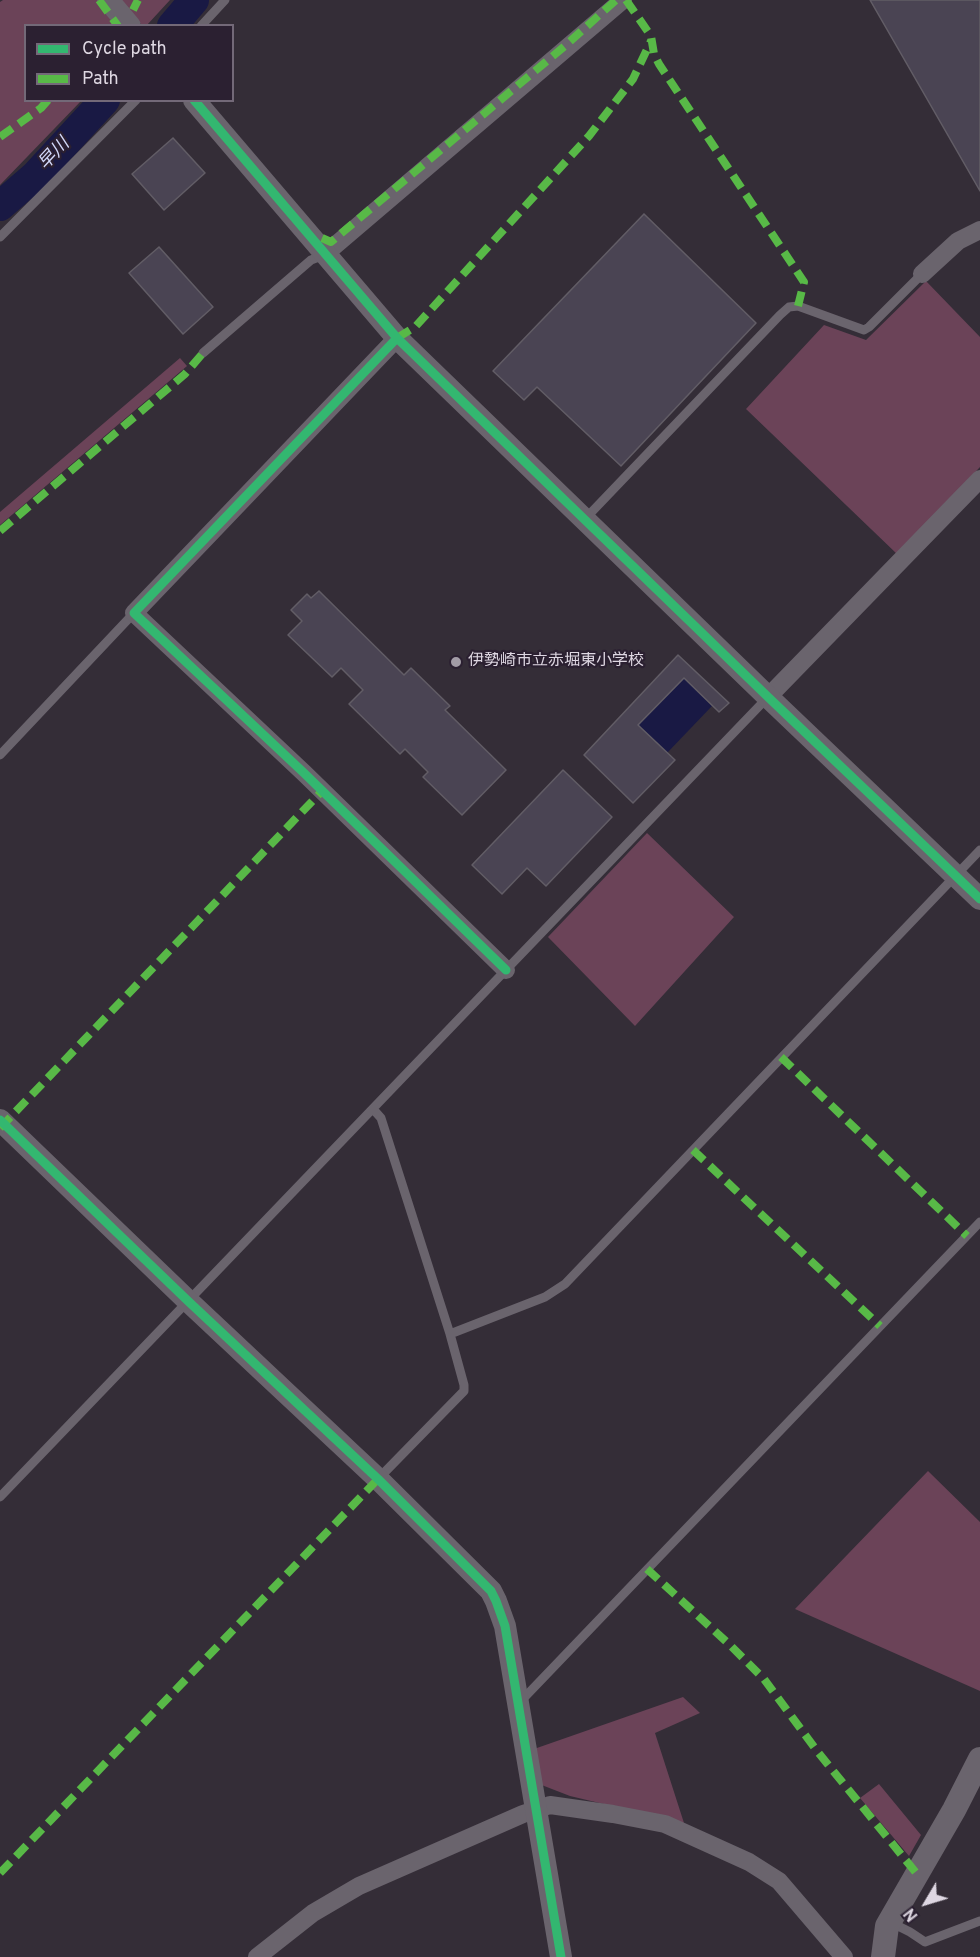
<!DOCTYPE html>
<meta charset="utf-8">
<style>
body{margin:0}
#map{position:relative;width:980px;height:1957px;overflow:hidden;background:#342d37;font-family:Overpass,sans-serif}
canvas{display:block}
.legend{position:absolute;left:24px;top:24px;width:210px;height:78px;box-sizing:border-box;background:#2b2031;border:2px solid #736978;margin:0;padding:8px 10px;list-style:none;font-size:18px;color:#ded7e2}
.legend li{display:flex;align-items:center;gap:12px;height:30px}
.legend b{width:30px;border:2px solid #736978}
.north{position:absolute;left:896px;top:1873px;width:60px;height:60px;-webkit-text-stroke:4px #2b2031;paint-order:stroke;rotate:232deg;font-size:16px;font-weight:700;line-height:24px;text-align:center;color:#ded7e2}
.north::after{content:'';display:block;margin:auto;width:21px;height:27px;background:#ded7e2;clip-path:polygon(50% 0,100% 100%,50% 72%,0 100%)}
</style>
<div id="map">
<canvas width="980" height="1957"></canvas>
<ul class="legend">
<li><b style="height:8px;background:#33b770"></b>Cycle path</li>
<li><b style="height:8px;background:#58b947"></b>Path</li>
</ul>
<div class="north">N</div>
</div>
<script>
const g = document.querySelector('canvas').getContext('2d');
g.lineJoin = 'round';
function fillPath(path, color) { g.fillStyle = color; g.fill(path, 'evenodd'); }
const poly = rows => new Path2D(rows.map(r => 'M' + r).join(''));
function strokePath(path, color, width, dash) { g.strokeStyle = color; g.lineWidth = width; g.lineCap = dash ? 'butt' : 'round'; g.setLineDash(dash || []); g.stroke(path); }
function label(font, color, halo, rows, align = 'center') {
  g.font = font + ' Overpass,"Noto Sans JP",sans-serif'; g.lineWidth = 4.5; g.setLineDash([]); g.textBaseline = 'middle'; g.strokeStyle = halo; g.fillStyle = color; for (const [text, x, y, turn = 0] of rows) {
    g.save(); g.translate(x, y); g.rotate((+turn || 0) * Math.PI / 180); g.textAlign = isNaN(turn) ? turn : align; if (halo) g.strokeText(text, 0, 0); g.fillText(text, 0, 0); g.restore();
  }
}
fillPath(poly([
 [3,0,170,0,147,25,142,25,133,16,120,25,26,26,26,100,81,101,0,185,0,2],
 [926,281,980,337,980,467,897,554,746,409,824,325,866,340],
 [180,358,187,366,0,525,0,512],
 [647,833,734,917,635,1026,548,937],
 [928,1471,980,1522,980,1691,795,1609],
 [683,1697,700,1713,655,1733,684,1823,570,1796,539,1784,534,1749],
 [879,1784,921,1835,909,1856,860,1798]
]), '#6b4358');
fillPath(poly([
 [684,678,712,706,667,753,638,725]
]), '#191944');
strokePath(poly([
 [172,26,194,0],
 [0,206,35,176,105,100]
]), '#191944', 30);
const building = poly([
 [870,0,980,0,980,191,870,0],
 [173,138,205,173,164,210,132,174,173,138],
 [644,214,756,323,621,466,537,387,524,400,493,371,644,214],
 [159,247,213,307,183,334,129,273,159,247],
 [319,591,404,675,411,668,450,706,445,710,506,770,462,815,423,777,428,772,405,749,400,754,349,704,363,690,341,668,332,677,288,635,302,621,291,610,307,594,311,598,319,591],
 [678,655,729,703,719,712,684,678,638,725,675,760,633,803,584,755,678,655],
 [563,770,612,817,546,886,527,868,502,894,472,865,563,770]
]);
fillPath(building, '#4a4453');
strokePath(building, '#625d66', 1.5);
strokePath(poly([
 [201,26,225,0],
 [0,237,136,100],
 [203,353,311,260,324,255],
 [584,520,780,315,789,307,798,306,864,330,869,327,922,274],
 [0,755,134,613],
 [373,1109,381,1118,450,1334,464,1385,464,1391,378,1479],
 [450,1334,545,1297,565,1284,980,850],
 [0,1497,767,698],
 [521,1701,980,1222],
 [889,1926,900,1927,910,1932,925,1942,980,1921]
]), '#6a646d', 9);
strokePath(poly([
 [325,254,623,0],
 [922,274,958,241,980,230],
 [397,338,134,613,304,773,506,970],
 [768,697,980,479],
 [257,1957,313,1913,359,1886,523,1814,550,1805,613,1814,665,1824,749,1862,779,1881,844,1957]
]), '#6a646d', 18);
strokePath(poly([
 [108,0,130,26],
 [194,100,397,338,768,697,980,899],
 [0,1120,188,1301,378,1479,491,1591,496,1601,505,1626,561,1957]
]), '#6a646d', 22);
strokePath(poly([
 [883,1957,887,1926,954,1810,980,1759]
]), '#6a646d', 24);
strokePath(poly([
 [99,0,118,26],
 [626,0,651,36,654,54,659,64,804,282,798,306],
 [133,10,138,0],
 [0,137,41,108,48,100],
 [322,238,331,242,566,45,616,0],
 [397,338,415,327,589,136,633,79,651,41],
 [0,531,185,374,203,353],
 [781,1057,967,1236],
 [0,1128,322,791],
 [693,1150,880,1326],
 [647,1569,730,1645,764,1679,817,1751,917,1874],
 [0,1873,378,1479]
]), '#58b947', 8, [15, 8]);
strokePath(poly([
 [194,100,397,338,768,697,980,899],
 [397,338,134,613,304,773,506,970],
 [0,1120,188,1301,378,1479,491,1591,496,1601,505,1626,561,1957]
]), '#33b770', 9);
for (const [x, y, r, color] of [
 [456,662,6,"#a29ca6"]
]) { const dot = new Path2D(); dot.arc(x, y, r, 0, 2 * Math.PI); g.fillStyle = color; g.fill(dot); strokePath(dot, '#2b2031', 2); }
label('16px', '#ded7e2', '#2b2031', [
 ["伊勢崎市立赤堀東小学校",468,662]
], 'left');
label('italic 18px', '#d3d9fa', '#2b2031', [
 ["早川",55,155,-47]
]);
</script>
